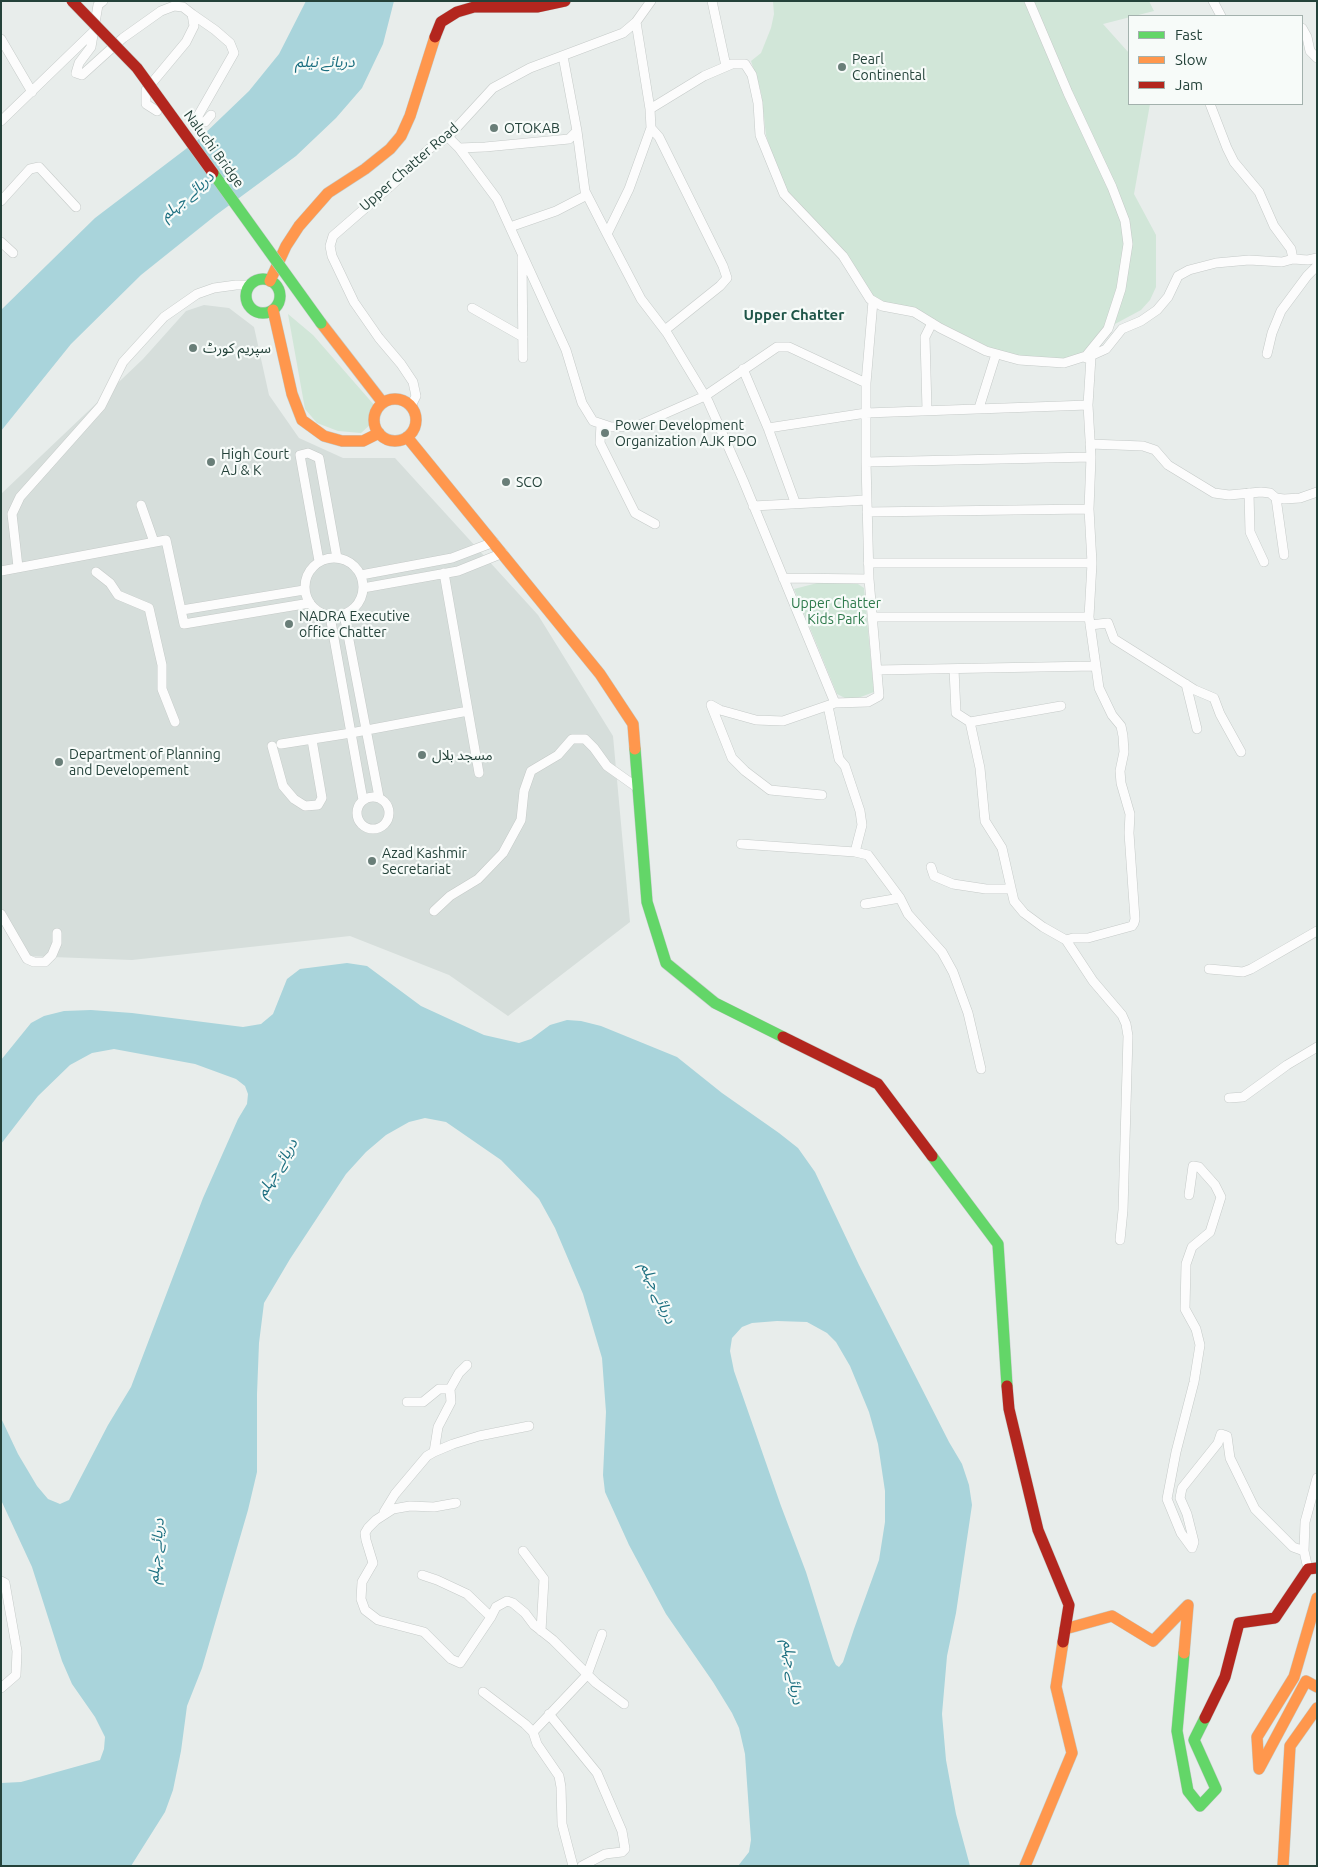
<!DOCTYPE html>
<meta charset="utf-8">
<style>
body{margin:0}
#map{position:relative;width:1318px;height:1867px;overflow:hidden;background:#e8edeb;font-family:Ubuntu,sans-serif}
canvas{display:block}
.frame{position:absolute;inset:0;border:2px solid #24423a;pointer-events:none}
.legend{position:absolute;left:1128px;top:15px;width:175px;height:90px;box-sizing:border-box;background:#f7fbf9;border:1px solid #a3b1ad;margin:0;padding:6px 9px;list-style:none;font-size:15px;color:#24423a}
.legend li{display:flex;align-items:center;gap:10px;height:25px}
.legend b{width:25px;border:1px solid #a3b1ad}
</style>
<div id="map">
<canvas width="1318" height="1867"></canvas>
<div class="frame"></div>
<ul class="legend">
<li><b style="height:6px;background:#63d668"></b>Fast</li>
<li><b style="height:6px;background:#ff974d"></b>Slow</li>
<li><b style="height:6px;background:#b3261e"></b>Jam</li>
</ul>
</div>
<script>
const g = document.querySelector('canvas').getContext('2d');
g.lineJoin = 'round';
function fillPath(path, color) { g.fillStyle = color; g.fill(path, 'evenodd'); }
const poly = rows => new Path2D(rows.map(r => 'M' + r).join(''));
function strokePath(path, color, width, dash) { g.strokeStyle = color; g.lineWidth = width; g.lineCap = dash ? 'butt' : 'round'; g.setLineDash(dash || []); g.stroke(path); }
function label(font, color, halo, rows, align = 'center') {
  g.font = font + ' Ubuntu,"Noto Sans Arabic",sans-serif'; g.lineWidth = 4.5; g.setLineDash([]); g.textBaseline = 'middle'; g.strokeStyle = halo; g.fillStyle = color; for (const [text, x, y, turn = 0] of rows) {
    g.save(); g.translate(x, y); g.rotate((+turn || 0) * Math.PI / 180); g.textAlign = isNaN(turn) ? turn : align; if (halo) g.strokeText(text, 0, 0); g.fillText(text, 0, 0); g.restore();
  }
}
fillPath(poly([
 [204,305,229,308,254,327,269,395,299,438,343,458,395,458,538,615,613,736,630,922,508,1016,449,975,350,936,132,960,26,956,1,923,1,494,143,359,186,311]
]), '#d6dedb');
fillPath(poly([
 [773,1,1149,1,1154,11,1103,24,1129,53,1129,104,1150,104,1134,194,1156,235,1156,287,1150,300,1141,310,1115,324,1102,342,1064,363,986,351,914,312,870,299,843,256,784,194,766,135,761,92,751,61,761,53,771,28,774,14],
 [288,314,313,335,382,414,361,433,338,431,317,423,305,409],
 [829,580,858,584,864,588,874,692,858,698,845,698,837,694,794,589]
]), '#d1e6d8');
fillPath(poly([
 [306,1,394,1,383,44,362,88,336,118,296,156,216,215,141,275,71,344,1,431,1,310,95,218,199,139,249,91,279,54],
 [347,963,367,966,421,1006,484,1035,519,1043,531,1039,550,1025,567,1020,581,1021,601,1026,677,1057,722,1093,779,1133,798,1148,815,1172,859,1265,949,1442,962,1464,969,1485,972,1505,956,1613,947,1656,942,1714,946,1760,956,1814,970,1866,738,1866,749,1852,751,1840,745,1754,739,1728,732,1713,713,1682,666,1614,629,1545,605,1492,603,1475,606,1412,602,1358,583,1294,555,1228,539,1199,501,1160,446,1122,425,1118,409,1122,386,1135,366,1152,346,1174,290,1259,264,1303,259,1343,257,1394,257,1472,248,1510,202,1668,187,1706,181,1751,173,1790,165,1812,131,1866,1,1866,1,1783,21,1782,100,1760,104,1749,105,1737,95,1717,72,1684,62,1661,32,1567,1,1500,1,1418,18,1454,37,1486,48,1499,60,1504,69,1500,108,1425,131,1387,203,1198,238,1119,247,1104,248,1094,245,1086,236,1079,195,1064,114,1049,92,1053,70,1065,38,1096,1,1144,1,1060,31,1023,44,1016,64,1011,91,1010,132,1013,243,1027,261,1024,273,1014,287,979,300,969],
 [777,1321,807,1322,827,1333,836,1342,850,1366,869,1412,878,1444,885,1491,885,1522,879,1560,854,1629,843,1662,839,1667,836,1665,833,1659,806,1572,781,1506,734,1371,730,1351,732,1338,742,1327,752,1323]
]), '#a9d4db');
const street = poly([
 [103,1,98,5,91,47,79,63,76,73,82,75,123,38,161,11,174,6,183,7,192,14,194,26,186,42,146,90,146,104,157,111],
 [712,1,726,66],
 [1213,1,1221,16],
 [192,14,215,30,230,43,234,53,198,116,199,122,205,122,211,115],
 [636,22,650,109],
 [1302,28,1307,37,1310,51,1317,58],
 [1,39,32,92],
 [1210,104,1227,148,1234,162,1259,192,1274,226,1291,249,1293,259],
 [1,121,93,32],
 [651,128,659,137,723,266,727,278,720,286,665,330],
 [577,131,585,191,607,234],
 [448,137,459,148,497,199,566,350,582,403,593,421,611,427,637,426,705,396,777,347,789,347,866,383],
 [459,148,485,147,569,139,577,131,563,56],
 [1,201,30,169,39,167,76,207],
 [510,227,556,211,587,195],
 [1,242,13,253],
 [522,257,523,358],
 [472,308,523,337],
 [1267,354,1272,333,1281,311,1307,276,1317,266],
 [1086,358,1106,349,1122,329,1141,321,1157,310,1168,297,1178,276,1189,270,1216,263,1249,260,1282,262,1293,259,1308,260,1317,258],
 [743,369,768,428,795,502],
 [411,406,416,396,413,382,401,364,379,338,354,302,332,256,330,246,333,236,394,183,429,149,448,137,493,88,530,68,623,33,636,22,651,1],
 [979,408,996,354],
 [927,410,925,337,932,323],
 [601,424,600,443,635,513,655,524],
 [768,428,866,413,1088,405],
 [1090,444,1143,446,1155,450,1168,465,1214,493,1229,495,1261,492,1270,493,1276,498,1284,499,1300,498,1317,492],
 [866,462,1091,457],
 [1249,493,1250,532,1264,562],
 [1276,498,1284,555],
 [141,505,154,542],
 [753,506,867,500],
 [867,512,1089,509],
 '305 587a29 29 0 1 1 58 0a29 29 0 1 1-58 0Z',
 [319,561,300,455,308,453,319,458,337,558],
 [868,563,1092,563],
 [18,567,12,514,20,497,101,406,123,362,164,317,197,294,214,288,236,285,250,285],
 [1,571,166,540,184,624,310,603],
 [96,572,110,583,118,595,149,608,162,665,162,689,175,722],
 [444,573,479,773],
 [361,575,452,558,494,542],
 [783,578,869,579],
 [363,588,458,571,503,553],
 [182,610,304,590],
 [344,614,379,797],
 [330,616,363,800],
 [872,617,1089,617],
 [1090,625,1108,623,1114,639,1195,690,1214,698,1220,714,1241,752],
 [954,669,956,713,970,722,1061,706],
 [877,670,1095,666],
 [1186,684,1197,729],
 [835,703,868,702,879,696,869,579,866,462,866,383,873,301],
 [711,705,720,710,756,720,783,721,835,703,743,480,708,401,667,333,641,299,607,234,629,189,651,128,650,109,704,76,732,64,745,64,752,75,758,103,760,135,784,194,843,256,870,299,882,306,914,312,940,328,986,351,1019,360,1064,363,1086,356,1108,329,1121,289,1128,244,1125,221,1112,187,1068,93,1029,1],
 [711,705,732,758,745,771,770,790,822,795],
 [970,722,980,768,985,821,1002,848,1014,901,1024,913,1043,927,1066,940,1093,981,1122,1015,1126,1024,1128,1036,1123,1210,1120,1240],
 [281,744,351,733,468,711],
 [272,746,283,786,294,799,305,806,318,805,322,798,312,740],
 '357 813a16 16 0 1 1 32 0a16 16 0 1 1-32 0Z',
 [741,844,855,852,862,825,860,811,845,766,839,759,828,706],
 [855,852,868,855,900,898],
 [931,867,934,876,953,884,986,889,1011,889],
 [865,904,900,898,908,914,942,952,953,972,968,1013,981,1069],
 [434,911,450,896,478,879,503,853,521,820,524,791,531,771,558,755,572,739,585,739,594,748,607,766,638,788],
 [1,914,27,959,34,962,45,962,52,955,57,943,57,933],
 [1066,940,1073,938,1088,938,1132,926,1134,923,1135,919,1129,833,1130,814,1121,783,1120,771,1124,752,1123,736,1121,726,1112,715,1099,688,1089,617,1092,563,1089,509,1091,457,1088,405,1091,357],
 [1209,969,1243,972,1251,969,1317,931],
 [1229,1098,1243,1097,1287,1065,1317,1047],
 [1189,1195,1193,1166,1199,1167,1215,1185,1221,1197,1210,1232,1192,1247,1186,1264,1185,1309,1196,1329,1200,1345,1194,1382,1176,1452,1167,1499,1181,1533,1192,1548,1194,1542,1187,1514,1180,1498,1182,1488,1218,1443,1221,1434,1227,1436,1230,1458,1255,1509,1293,1547,1304,1551,1308,1569],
 [407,1402,423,1402,439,1389,450,1389],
 [434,1452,438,1427,451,1402,450,1389,459,1373,467,1365],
 [456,1503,434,1507,410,1506,393,1509,376,1520,368,1528,365,1533,366,1540,373,1563,362,1582,361,1599,365,1610,378,1620,424,1632,451,1659,460,1663,491,1617,496,1607,507,1601,513,1603,525,1613,534,1625,553,1640,596,1683,624,1704],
 [384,1512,395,1494,427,1456,434,1452,453,1444,479,1436,529,1426],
 [523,1551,544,1579,541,1631],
 [1304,1551,1305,1522,1317,1478],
 [422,1575,437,1580,467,1594,491,1617],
 [1,1581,5,1583,17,1651,16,1675,1,1688],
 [483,1692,525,1724,533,1732,537,1744,559,1776,561,1787,562,1824,573,1866],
 [549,1714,597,1773,622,1831,625,1849,622,1852,605,1854,582,1866],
 [533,1732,587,1675,602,1634]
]);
const fast = poly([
 '246 296a17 17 0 1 1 34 0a17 17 0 1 1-34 0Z',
 [635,749,647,902,666,963,715,1003,783,1037],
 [932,1156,998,1244,1007,1386],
 [1184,1653,1177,1731,1188,1791,1200,1806,1216,1789,1194,1740,1205,1718]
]);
const slow = poly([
 [270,281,286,246,299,226,328,193,365,169,390,149,401,136,410,116,435,37],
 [273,310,292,394,302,420,324,436,342,441,363,441,379,433],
 [321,323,383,403],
 '374 420a21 21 0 1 1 42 0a21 21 0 1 1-42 0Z',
 [407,437,600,674,633,724,635,749],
 [1317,1598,1294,1677,1257,1737,1259,1769,1306,1681,1317,1687],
 [1065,1629,1112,1616,1153,1641,1188,1605,1184,1653],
 [1025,1866,1072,1753,1056,1687,1063,1642],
 [1283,1866,1290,1746,1317,1708]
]);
const jam = poly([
 [435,37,441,22,457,12,474,7,537,7,565,1],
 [783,1037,878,1084,932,1156],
 [1007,1386,1009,1409,1038,1530,1069,1605,1063,1642],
 [1205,1718,1225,1677,1239,1623,1275,1618,1308,1569,1317,1568]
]);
strokePath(street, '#c5cac8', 10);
strokePath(fast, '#c3cbc8', 12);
strokePath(slow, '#c3cbc8', 12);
strokePath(jam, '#c3cbc8', 12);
strokePath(street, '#fcfcfc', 9);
strokePath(fast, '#63d668', 11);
strokePath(slow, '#ff974d', 11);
strokePath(jam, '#b3261e', 11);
const fastBridge = poly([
 [213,173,321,323]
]);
const jamBridge = poly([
 [72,1,137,68,213,173]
]);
strokePath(fastBridge, '#c3ccc9', 12, []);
strokePath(jamBridge, '#c3ccc9', 12, []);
strokePath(fastBridge, '#63d668', 11);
strokePath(jamBridge, '#b3261e', 11);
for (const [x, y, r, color] of [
 [842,67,5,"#697e78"],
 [494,128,5,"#697e78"],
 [193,348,5,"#697e78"],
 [605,433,5,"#697e78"],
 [211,462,5,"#697e78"],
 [506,482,5,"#697e78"],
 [289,624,5,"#697e78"],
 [422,755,5,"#697e78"],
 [59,762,5,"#697e78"],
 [372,861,5,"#697e78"]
]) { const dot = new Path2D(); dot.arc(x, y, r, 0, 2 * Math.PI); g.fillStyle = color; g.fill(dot); strokePath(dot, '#f7fbf9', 2); }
label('14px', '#24423a', '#f7fbf9', [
 ["Pearl",852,59],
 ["Continental",852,75],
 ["OTOKAB",504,128],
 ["سپریم کورٹ",203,348],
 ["Power Development",615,425],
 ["Organization AJK PDO",615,441],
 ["High Court",221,454],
 ["AJ & K",221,470],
 ["SCO",516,482],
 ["NADRA Executive",299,616],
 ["office Chatter",299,632],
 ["Department of Planning",69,754],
 ["and Developement",69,770],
 ["مسجد بلال",432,755],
 ["Azad Kashmir",382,853],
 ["Secretariat",382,869]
], 'left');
label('14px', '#24423a', '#f7fbf9', [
 ["Naluchi Bridge",214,149,54],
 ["Upper Chatter Road",409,167,-41]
]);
label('14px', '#2d7a4b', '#f7fbf9', [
 ["Upper Chatter",836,603],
 ["Kids Park",836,619]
]);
label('italic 15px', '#1c6f80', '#f7fbf9', [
 ["دریائے نیلم",325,62],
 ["دریائے جہلم",187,196,-41],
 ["دریائے جہلم",277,1168,-59],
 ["دریائے جہلم",658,1293,66],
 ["دریائے جہلم",156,1551,-85],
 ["دریائے جہلم",793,1672,81]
]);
label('bold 15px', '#1f5548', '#f7fbf9', [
 ["Upper Chatter",794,315]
]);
</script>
